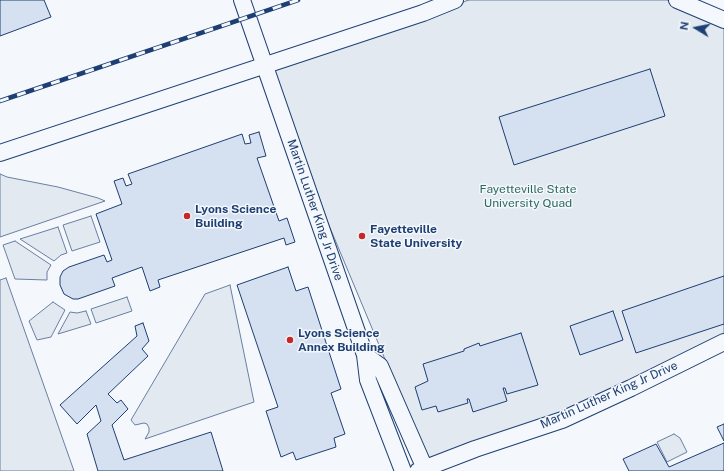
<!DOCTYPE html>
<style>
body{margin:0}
#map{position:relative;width:724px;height:471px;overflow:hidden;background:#f4f7fb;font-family:"Public Sans",sans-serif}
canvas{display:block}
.north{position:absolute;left:676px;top:8px;width:40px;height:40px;-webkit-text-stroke:3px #f4f7fb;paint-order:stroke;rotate:280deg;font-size:11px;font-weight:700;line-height:16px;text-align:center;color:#1d3f73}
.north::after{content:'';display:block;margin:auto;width:14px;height:18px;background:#1d3f73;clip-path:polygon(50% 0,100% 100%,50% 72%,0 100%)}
</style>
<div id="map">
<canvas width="724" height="471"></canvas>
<div class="north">N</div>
</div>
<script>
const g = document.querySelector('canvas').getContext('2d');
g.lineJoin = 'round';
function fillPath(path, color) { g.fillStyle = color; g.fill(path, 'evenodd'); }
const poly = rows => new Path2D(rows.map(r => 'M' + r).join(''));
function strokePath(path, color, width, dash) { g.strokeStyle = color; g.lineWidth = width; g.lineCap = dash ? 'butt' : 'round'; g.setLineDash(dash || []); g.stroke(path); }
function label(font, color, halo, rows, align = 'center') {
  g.font = font + ' "Public Sans",sans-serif'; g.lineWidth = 3; g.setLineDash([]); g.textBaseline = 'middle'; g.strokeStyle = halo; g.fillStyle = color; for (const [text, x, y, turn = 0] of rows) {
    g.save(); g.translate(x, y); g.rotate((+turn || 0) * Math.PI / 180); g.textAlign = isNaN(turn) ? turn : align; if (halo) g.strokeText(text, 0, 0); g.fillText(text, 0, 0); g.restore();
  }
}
const green = poly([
 [469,0,667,0,724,23,724,340,561,419,431,463,387,364,328,223,273,67,397,23,469,0],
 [0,174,7,177,58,187,98,198,105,201,0,237,0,174],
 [91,216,100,242,72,251,63,225,91,216],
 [58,227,67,253,61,255,54,261,20,239,58,227],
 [15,241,51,265,47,272,47,280,15,279,3,245,15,241],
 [6,278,74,471,0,471,0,280,6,278],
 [230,285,254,402,145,439,149,432,149,428,147,424,144,423,135,425,131,420,205,294,230,285],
 [127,297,132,311,96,323,91,309,127,297],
 [53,302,65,310,51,337,37,340,29,321,53,302],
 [86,311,91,324,58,334,70,312,77,313,86,311],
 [674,434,680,438,687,452,667,462,657,442,674,434]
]);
fillPath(green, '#e3e9f0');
strokePath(green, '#687fa3', 1);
const building = poly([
 [0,0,44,0,51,17,0,36,0,0],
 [650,69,665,116,514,165,499,117,650,69],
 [259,132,266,156,257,158,279,221,287,218,295,242,286,245,284,238,158,280,160,287,150,291,142,267,112,278,115,286,78,299,73,299,64,294,60,285,60,277,63,271,69,267,104,255,107,262,112,260,96,214,122,204,114,181,123,178,126,186,132,184,128,174,242,134,245,144,251,143,249,135,259,132],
 [288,267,296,291,308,287,341,389,331,393,345,434,334,438,336,447,296,460,293,452,281,457,266,411,278,407,237,285,288,267],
 [724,276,724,324,636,353,622,311,724,276],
 [613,311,623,340,580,355,570,326,613,311],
 [143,323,149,341,142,349,148,356,108,394,117,403,121,400,128,409,112,425,124,460,211,432,223,471,98,471,87,434,101,421,96,405,77,424,60,405,137,336,135,326,143,323],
 [521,333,538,385,507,394,505,388,503,388,507,401,473,412,469,399,467,399,468,403,438,412,436,406,422,410,415,387,428,381,423,364,464,351,464,349,479,343,480,346,521,333],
 [724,424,724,441,717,427,724,424],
 [724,443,724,471,629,471,623,459,656,444,669,467,724,443]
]);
fillPath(building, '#d5e0f0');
strokePath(building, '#1d3f73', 1);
const street = poly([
 [242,0,365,355,368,380,403,471],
 [677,0,724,20],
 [0,153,423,13,455,0],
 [365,355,380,366,426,471],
 [418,471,475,449,562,420,631,388,724,342]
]);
strokePath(street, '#1d3f73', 18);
strokePath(street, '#f4f7fb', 16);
const rail = poly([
 [0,101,298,0]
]);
strokePath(rail, '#1d3f73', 4.5);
strokePath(rail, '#f4f7fb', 3, [9]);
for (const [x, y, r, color] of [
 [187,216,4,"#c62828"],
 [362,236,4,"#c62828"],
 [290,340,4,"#c62828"]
]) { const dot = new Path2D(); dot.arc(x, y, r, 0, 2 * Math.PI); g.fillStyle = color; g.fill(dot); strokePath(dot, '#f4f7fb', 1.5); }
label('12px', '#2c6c60', '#f4f7fb', [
 ["Fayetteville State",528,189],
 ["University Quad",528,203]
]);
label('bold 12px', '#1d3f73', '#f4f7fb', [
 ["Lyons Science",195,209],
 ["Building",195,223],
 ["Fayetteville",370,229],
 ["State University",370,243],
 ["Lyons Science",298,333],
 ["Annex Building",298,347]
], 'left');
label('12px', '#1d3f73', '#f4f7fb', [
 ["Martin Luther King Jr Drive",315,210,71],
 ["Martin Luther King Jr Drive",609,395,-24]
]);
</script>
